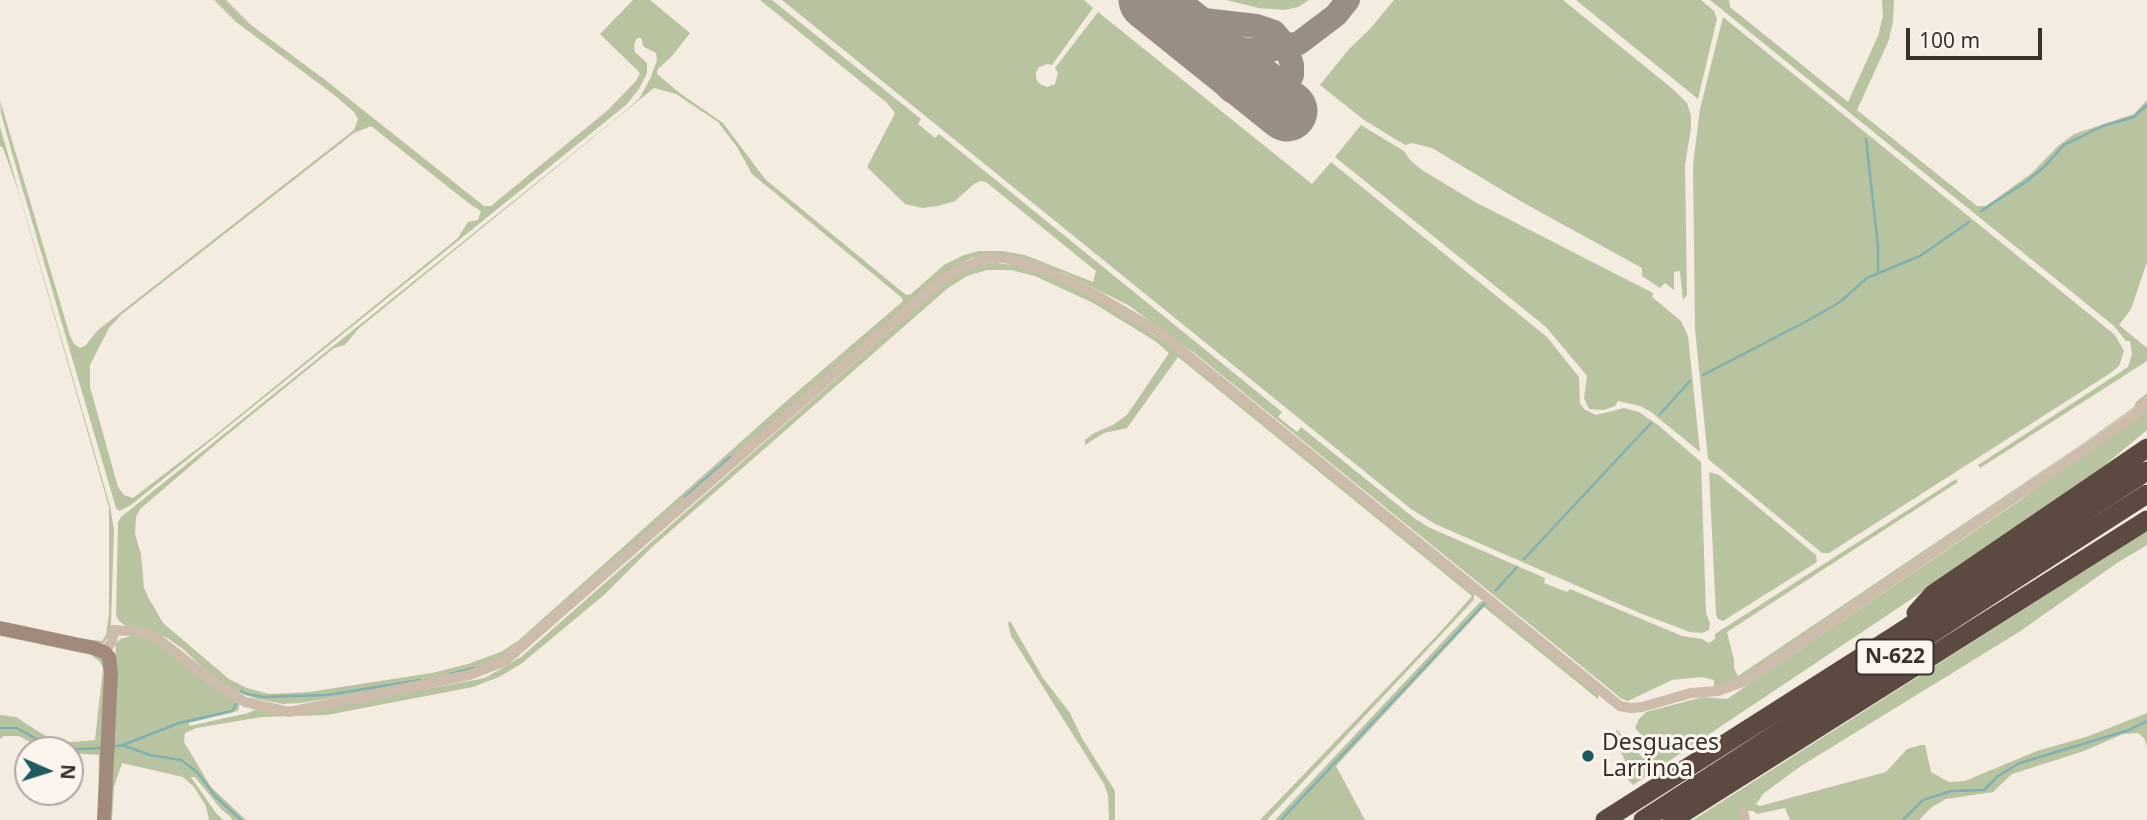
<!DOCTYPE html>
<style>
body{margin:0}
#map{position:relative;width:2147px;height:820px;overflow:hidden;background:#f4ebe1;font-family:"Noto Sans",sans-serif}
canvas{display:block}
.north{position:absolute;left:14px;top:736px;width:70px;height:70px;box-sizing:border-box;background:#fbf5ee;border:2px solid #aea6a0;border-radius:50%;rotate:93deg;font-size:19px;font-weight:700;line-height:28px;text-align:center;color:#3b302b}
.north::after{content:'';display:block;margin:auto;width:24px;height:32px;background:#1f5a5e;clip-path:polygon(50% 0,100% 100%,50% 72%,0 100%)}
.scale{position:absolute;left:1906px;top:28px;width:136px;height:32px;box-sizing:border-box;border:4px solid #3b302b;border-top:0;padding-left:9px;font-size:21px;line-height:24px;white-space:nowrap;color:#3b302b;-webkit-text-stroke:5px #fbf5ee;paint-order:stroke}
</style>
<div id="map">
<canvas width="2147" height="820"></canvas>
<div class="north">N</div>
<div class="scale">100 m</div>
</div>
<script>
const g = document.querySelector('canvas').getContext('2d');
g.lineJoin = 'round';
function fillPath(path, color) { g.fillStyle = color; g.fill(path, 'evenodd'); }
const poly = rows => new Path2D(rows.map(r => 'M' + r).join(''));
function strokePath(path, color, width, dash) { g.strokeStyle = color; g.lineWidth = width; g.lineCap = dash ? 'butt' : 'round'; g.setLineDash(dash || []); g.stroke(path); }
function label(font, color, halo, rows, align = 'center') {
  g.font = font + ' "Noto Sans",sans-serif'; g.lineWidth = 6; g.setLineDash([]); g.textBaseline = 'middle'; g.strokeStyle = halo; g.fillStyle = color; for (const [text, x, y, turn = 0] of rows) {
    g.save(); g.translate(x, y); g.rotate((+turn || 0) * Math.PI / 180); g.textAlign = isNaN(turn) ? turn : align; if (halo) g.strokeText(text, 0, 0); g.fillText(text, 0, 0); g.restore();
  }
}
fillPath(poly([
 [214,0,226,0,251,25,324,79,484,206,491,206,608,110,636,81,640,73,600,34,633,0,650,0,690,33,672,56,658,69,657,74,681,94,723,123,765,179,906,295,911,294,944,265,964,255,979,251,1002,251,1025,255,1093,282,1096,271,986,182,980,181,974,184,955,201,938,206,922,208,905,204,867,167,895,113,887,103,760,0,772,0,921,119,918,124,935,138,939,134,1282,412,1278,417,1297,432,1301,427,1414,518,1428,527,1545,578,1544,583,1567,592,1570,589,1682,636,1702,639,1709,643,1715,639,1715,634,1956,479,1958,482,1727,632,1734,660,1734,668,1738,676,2085,442,2134,407,2136,402,2147,393,2147,397,2134,409,1743,677,1721,687,1714,686,1714,680,1701,677,1672,680,1628,701,1622,699,1197,355,1153,323,1128,305,1064,273,988,255,972,258,955,266,495,663,420,683,301,703,283,704,257,699,240,693,211,675,184,650,169,639,155,632,126,626,120,622,116,616,118,522,121,517,613,121,639,99,650,79,657,60,656,53,644,47,641,38,637,38,634,45,635,52,647,63,647,73,639,89,626,105,255,405,131,505,119,511,116,508,12,153,1,113,0,100,70,336,74,344,80,348,85,346,98,330,354,130,358,119,354,112,333,94,236,22],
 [654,88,676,94,718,122,737,147,752,174,902,298,903,301,791,397,519,640,501,652,468,664,432,673,309,692,269,694,247,688,229,679,163,623,148,597,144,588,141,554,135,534,136,517,140,509,222,439,334,348,345,345,358,329],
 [371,126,471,205,481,211,478,220,468,222,458,238,214,436,133,498,124,495,118,487,90,387,90,365,109,328,122,314,354,133],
 [782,0,1084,0,1093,8,1052,65,1047,64,1039,67,1036,72,1036,79,1040,84,1047,87,1055,84,1058,73,1055,68,1098,12,1312,184,1331,162,1547,337,1579,377,1580,403,1584,409,1596,415,1624,408,1639,412,1658,425,1701,462,1706,613,1710,623,1709,630,1702,633,1690,632,1642,614,1435,524,1411,509],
 [1226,0,1309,0,1298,7,1284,10,1259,8],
 [1394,0,1563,0,1674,90,1687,103,1691,116,1691,128,1685,165,1687,295,1683,300,1680,271,1674,272,1674,290,1665,283,1660,288,1642,276,1642,268,1522,202,1432,148,1412,143,1405,145,1364,120,1320,85,1349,49,1370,29],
 [1576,0,1701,0,1714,11,1717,19,1698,99],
 [1710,0,1729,0,1730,7,1848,102,1878,36,1883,16,1882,0,1894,0,1893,21,1889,40,1857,110,1977,206,1986,206,2032,173,2058,146,2074,134,2134,114,2147,100,2147,262,2131,309,2119,325,2147,348,2147,361,1980,468,1978,465,2128,367,2132,354,2130,341,2126,341,2114,326],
 [1723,17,2115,335,2124,351,2119,366,2109,374,1829,553,1822,553,1708,459,1695,329,1693,165,1700,109],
 [1361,125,1404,151,1410,160,1422,170,1475,202,1653,293,1652,297,1681,321,1688,336,1700,452,1651,412,1640,406,1618,401,1615,406,1604,410,1589,409,1584,398,1587,376,1546,327,1335,157],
 [0,127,110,506,114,530,111,624,110,634,104,643,98,644,76,638,102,641,106,635,109,613,109,507,18,190,3,148,0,146],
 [996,263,1028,267,1073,287,1122,314,1168,344,1475,593,1473,601,1267,820,1260,820,1441,631,1472,596,1178,357,1127,428,1104,433,1085,445,1085,440,1094,433,1113,425,1127,415,1169,353,1155,341,1093,303,1035,276,1011,270,987,270,967,276,948,288,650,549,604,595,521,664,499,677,473,687,327,715,262,717,196,728,185,733,184,742,211,787,246,820,231,820,232,818,221,809,195,777,191,777,216,813,223,820,209,820,206,806,194,787,183,777,122,763,114,787,112,820,108,820,116,644,120,639,136,635,154,641,240,703,238,711,189,723,189,726,248,713,260,708,302,712,485,678,521,657,952,277,978,265],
 [2147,409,2147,430,2105,465,1907,602,1633,785,1618,769,1625,760,1618,747,1616,729,1643,758,1653,749,1635,728,1639,719,1646,712,1703,697,1727,699,2016,503],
 [1709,472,1719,475,1816,555,1817,562,1723,621,1718,619,1716,615],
 [2147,531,2147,545,2117,563,2019,632,1801,766,1764,793,1756,804,1760,806,1886,772,1907,749,1921,745,1925,745,1931,772,1949,782,1965,781,2037,751,2089,736,2147,713,2147,746,2144,738,2138,733,2123,734,2084,751,2012,774,1993,792,1946,799,1932,807,1919,820,1790,820,1785,808,1757,814,1753,811,1740,811,1741,820,1693,820],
 [1485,600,1599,694,1598,699,1484,607,1336,766,1365,820,1275,820,1480,602],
 [1010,621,1043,678,1070,713,1082,738,1115,791,1115,820,1109,820,1108,795,1104,784,1011,636,1008,623],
 [0,632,91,651,106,662,98,820,99,755,70,753,70,750,45,750,19,736,4,736,0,739,0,715,16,717,44,735,61,743,95,740,103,669,100,662,91,655,0,636]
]), '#b8c4a0');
strokePath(poly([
 [1866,139,1878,246,1878,273],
 [1981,211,2027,181,2044,167,2064,145,2103,126,2134,117,2147,105],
 [1703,375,1807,321,1840,302,1867,278,1920,256,1969,222],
 [1660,414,1690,381],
 [685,497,730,457],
 [1524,559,1651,423],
 [1496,590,1517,567],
 [450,674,474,668],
 [241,691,247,694,264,697,327,695,420,680],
 [0,728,17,728,47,745,62,750,101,748],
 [123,745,179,723,232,711,236,704],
 [111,747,122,745,150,755,181,760,197,772,216,797,241,820],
 [1281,820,1485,603],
 [1903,820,1923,800,1951,791,1984,790,1998,776,2020,763,2129,730,2147,721]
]), '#7fb0b2', 2.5);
strokePath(poly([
 [1148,0,1230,90,1261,106,1267,105,1283,93,1292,75,1292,65,1286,46,1274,32,1256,26,1169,16],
 [1195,37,1220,46,1248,50,1270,50,1299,43,1336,15,1348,0]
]), '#988e86', 24);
strokePath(poly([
 [1149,0,1287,111]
]), '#988e86', 61);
strokePath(poly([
 [104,652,112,642,114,630,141,632,157,638,211,680,245,702,289,712,469,675,505,661,943,279,959,269,986,259,1005,258,1042,269,1084,288,1158,331,1620,706,1631,708,1642,707,1691,693,1718,691,1745,681,2135,415,2147,403],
 [1743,812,1745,820]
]), '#cdbbac', 10);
strokePath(poly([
 [0,628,94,648,104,652,109,657,111,673,104,820]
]), '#a18a7d', 14);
strokePath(poly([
 [1916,613,1933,594,2147,448],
 [1605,820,1896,635,2147,471],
 [1643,820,2147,494],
 [1672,820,2147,520]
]), '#5c4a42', 19);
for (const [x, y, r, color] of [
 [1588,756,7,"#1f5a5e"]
]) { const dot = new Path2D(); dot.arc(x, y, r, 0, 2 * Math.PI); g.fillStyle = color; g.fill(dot); strokePath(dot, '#fbf5ee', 2.5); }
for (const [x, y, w] of [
 [1895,657,77]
]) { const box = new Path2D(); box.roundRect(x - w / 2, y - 17.5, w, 35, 5); g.fillStyle = '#fbf5ee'; g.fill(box); strokePath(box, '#3b302b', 2); }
label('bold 21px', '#3b302b', null, [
 ["N-622",1895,657]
]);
label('23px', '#3b302b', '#fbf5ee', [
 ["Desguaces",1602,743],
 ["Larrinoa",1602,769]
], 'left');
</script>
